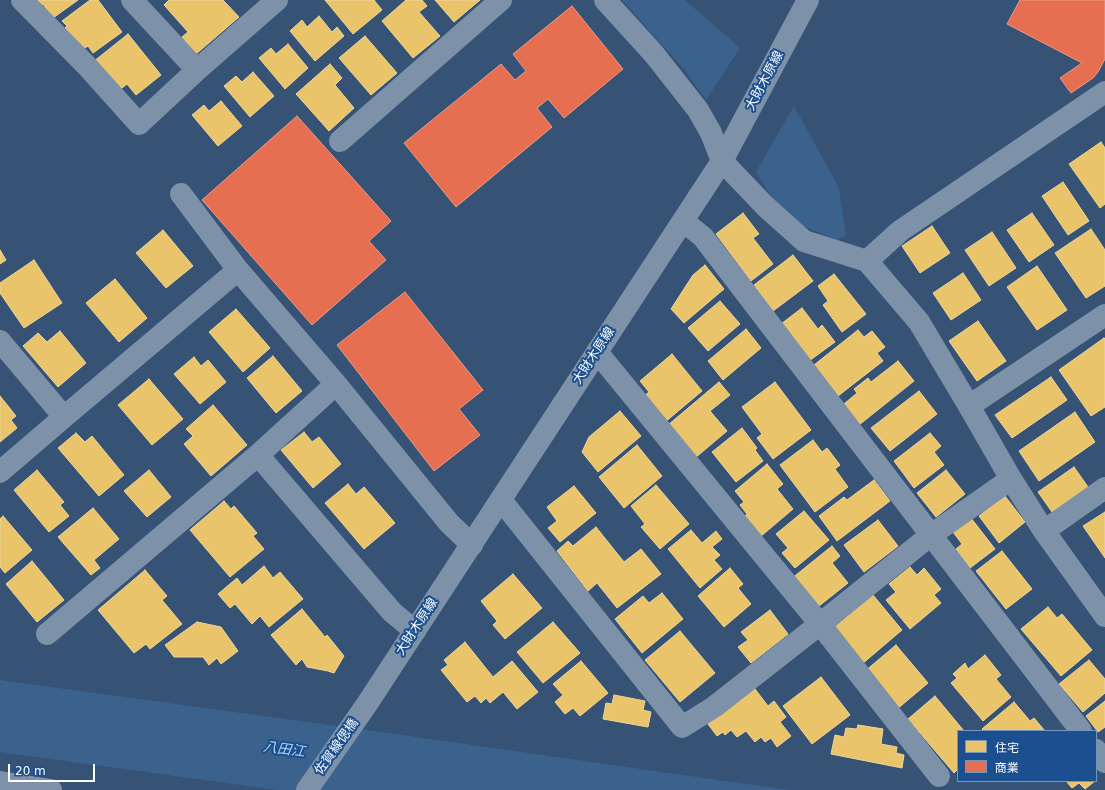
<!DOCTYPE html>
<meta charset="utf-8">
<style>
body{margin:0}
#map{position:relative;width:1105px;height:790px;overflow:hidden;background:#365274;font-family:"DejaVu Sans","Noto Sans JP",sans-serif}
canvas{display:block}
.legend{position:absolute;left:957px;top:730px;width:140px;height:52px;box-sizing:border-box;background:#1b4f8f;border:1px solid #7695bc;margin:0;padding:5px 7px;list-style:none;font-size:12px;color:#fff}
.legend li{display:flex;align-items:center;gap:8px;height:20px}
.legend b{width:20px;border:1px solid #7695bc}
.scale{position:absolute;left:8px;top:764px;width:87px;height:18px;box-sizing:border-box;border:2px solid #fff;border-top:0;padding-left:5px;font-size:12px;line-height:14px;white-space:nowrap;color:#fff;-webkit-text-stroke:3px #1b4f8f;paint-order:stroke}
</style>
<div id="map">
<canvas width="1105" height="790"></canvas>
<ul class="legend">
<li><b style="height:11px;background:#e9c46a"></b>住宅</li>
<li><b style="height:11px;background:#e76f51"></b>商業</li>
</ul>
<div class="scale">20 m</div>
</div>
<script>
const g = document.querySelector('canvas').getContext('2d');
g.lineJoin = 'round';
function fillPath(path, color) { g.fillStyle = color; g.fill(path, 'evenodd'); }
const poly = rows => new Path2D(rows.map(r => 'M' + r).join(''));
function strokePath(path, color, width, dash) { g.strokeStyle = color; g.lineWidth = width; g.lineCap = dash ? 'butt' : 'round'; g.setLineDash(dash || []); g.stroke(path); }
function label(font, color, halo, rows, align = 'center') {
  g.font = font + ' "DejaVu Sans","Noto Sans JP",sans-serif'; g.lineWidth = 4; g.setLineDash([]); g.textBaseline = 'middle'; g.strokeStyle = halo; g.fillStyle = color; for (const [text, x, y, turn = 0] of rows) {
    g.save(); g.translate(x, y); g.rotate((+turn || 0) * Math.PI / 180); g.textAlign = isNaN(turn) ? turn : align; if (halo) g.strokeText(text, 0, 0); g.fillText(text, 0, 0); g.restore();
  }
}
fillPath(poly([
 [622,0,685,0,740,48,706,100,683,68],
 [794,106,839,188,846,236,837,240,804,226,773,199,756,172],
 [0,680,388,733,789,790,277,790,0,752]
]), '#3b618d');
const homes = poly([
 [33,0,78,0,53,18,43,4,38,7,33,0],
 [90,0,98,0,122,32,93,53,88,46,80,51,64,29,67,26,62,21,90,0],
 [169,0,223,0,239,17,196,54,182,37,188,32,164,5,169,0],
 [325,0,374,0,382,10,353,34,325,0],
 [406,0,422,0,427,6,419,12,440,36,413,58,382,21,406,0],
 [435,0,480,0,454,22,435,0],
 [319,16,332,32,337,27,344,36,315,61,290,31,302,20,307,27,319,16],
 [128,34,161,75,136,95,127,84,117,92,93,62,128,34],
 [365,36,397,73,371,95,339,58,365,36],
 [288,44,308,68,285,89,259,58,271,48,276,54,288,44],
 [330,64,342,78,335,85,354,108,329,131,296,94,330,64],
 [253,72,274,96,250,117,224,86,236,76,242,82,253,72],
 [221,101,242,126,218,146,192,115,204,105,209,111,221,101],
 [1101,142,1105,148,1105,204,1100,208,1069,164,1101,142],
 [1063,182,1089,221,1068,235,1042,196,1063,182],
 [743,213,759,234,753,238,773,264,751,281,716,234,743,213],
 [1032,213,1054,245,1029,262,1007,230,1032,213],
 [932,226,950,253,920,273,902,246,932,226],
 [1091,229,1105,250,1105,286,1086,298,1055,253,1091,229],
 [163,230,193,266,166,288,136,253,163,230],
 [992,232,1016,268,989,286,965,250,992,232],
 [0,250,6,260,0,264,0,250],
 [793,255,813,281,773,311,754,285,793,255],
 [34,260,62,303,24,328,0,293,0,283,34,260],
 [705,265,724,289,684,323,671,309,693,275,705,265],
 [1037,266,1067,310,1037,330,1007,287,1037,266],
 [963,273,981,300,951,320,933,293,963,273],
 [834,274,866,314,842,332,823,305,828,301,818,286,834,274],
 [115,279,147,318,119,342,86,303,115,279],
 [720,301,740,324,708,351,688,328,720,301],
 [802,308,818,329,822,325,835,342,809,361,781,324,802,308],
 [236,309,270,348,243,372,209,332,236,309],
 [978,321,1006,361,977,381,949,341,978,321],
 [746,329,761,348,723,380,708,361,746,329],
 [858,330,864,337,872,331,885,347,877,353,883,361,838,396,814,365,858,330],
 [60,331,86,363,58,387,23,346,38,333,47,342,60,331],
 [1104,338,1105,339,1105,407,1091,416,1059,370,1104,338],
 [672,354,702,391,664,423,643,397,649,392,640,381,672,354],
 [273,356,302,391,276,413,247,378,273,356],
 [194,357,201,366,208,360,226,382,200,404,174,374,194,357],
 [898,361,914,381,859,425,844,404,857,393,854,389,868,378,871,382,898,361],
 [1051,377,1067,400,1012,438,995,415,1051,377],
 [149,379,183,419,152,445,118,405,149,379],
 [719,382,730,395,710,411,727,431,695,458,668,425,719,382],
 [775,382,811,430,773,459,757,438,762,434,742,407,775,382],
 [919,391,937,414,890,451,871,428,919,391],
 [0,396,16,416,11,420,17,428,0,442,0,396],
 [213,405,247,445,211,476,184,444,193,436,186,429,213,405],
 [620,411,641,436,598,472,582,452,589,437,620,411],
 [1075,412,1095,442,1039,481,1019,451,1075,412],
 [742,428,757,448,755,450,763,461,736,482,712,452,742,428],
 [304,432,312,442,319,437,341,464,313,488,281,450,304,432],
 [76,433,85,442,92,436,124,475,99,496,58,448,76,433],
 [930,433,941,446,934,452,944,465,914,488,894,461,930,433],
 [813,440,822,452,827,448,840,465,835,469,848,487,815,512,780,465,813,440],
 [637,445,662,476,624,508,599,477,637,445],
 [767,464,783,484,777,489,793,509,760,537,744,517,747,514,740,505,744,502,735,491,767,464],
 [1074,467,1088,487,1052,512,1038,492,1074,467],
 [37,470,64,502,60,505,69,516,49,532,14,490,37,470],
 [149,470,171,497,147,517,124,491,149,470],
 [946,470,965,494,936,517,917,493,946,470],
 [874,480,890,501,837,541,819,516,844,497,847,500,874,480],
 [348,484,356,494,364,487,395,523,364,549,325,503,348,484],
 [656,485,689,524,660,549,641,527,645,524,631,506,656,485],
 [574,486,596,513,560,542,548,528,557,521,547,507,574,486],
 [1005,496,1025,522,999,543,979,516,1005,496],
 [224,501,231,509,234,506,257,533,253,536,264,549,230,577,190,530,224,501],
 [93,508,119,539,94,560,100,568,91,575,58,537,93,508],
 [804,511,829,540,795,568,782,553,788,548,776,534,804,511],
 [1105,512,1105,558,1083,526,1105,512],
 [3,516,32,550,5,573,0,567,0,519,3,516],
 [971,518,995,549,970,568,956,549,962,544,953,532,971,518],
 [878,520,898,546,864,572,844,545,878,520],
 [596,527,624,562,641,549,661,574,617,608,597,583,588,591,557,551,568,541,573,546,596,527],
 [691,530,702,543,716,531,722,539,712,547,720,555,714,560,722,569,700,588,668,549,691,530],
 [832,546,840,556,832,563,848,583,819,606,791,579,832,546],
 [1002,551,1032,589,1006,609,976,571,1002,551],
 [32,561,64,600,37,622,6,584,32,561],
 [264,566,273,578,280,572,303,599,269,627,260,616,252,624,235,604,230,608,218,594,237,578,242,585,264,566],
 [910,567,917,575,924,568,941,589,934,595,941,603,910,629,886,600,896,592,889,584,910,567],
 [730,568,743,584,738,588,751,604,724,627,698,596,730,568],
 [145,570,167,596,162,600,182,624,150,649,146,644,134,653,98,610,145,570],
 [513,574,542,608,505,639,493,625,497,621,481,601,513,574],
 [662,593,683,619,642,653,615,619,643,596,649,603,662,593],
 [873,595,902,630,862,664,835,627,873,595],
 [1048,607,1057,618,1062,614,1092,650,1061,676,1021,629,1048,607],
 [302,609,325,637,327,635,344,656,334,673,328,671,307,667,302,659,296,665,271,635,302,609],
 [770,610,788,634,751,663,738,647,748,640,741,632,770,610],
 [197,622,221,627,238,651,221,664,217,658,209,665,203,657,174,657,165,645,197,622],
 [553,622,580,653,543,683,517,652,553,622],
 [680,631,715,673,680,702,645,660,680,631],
 [465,642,493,677,512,661,538,692,517,709,503,692,490,703,486,698,481,703,475,696,467,702,441,670,448,665,444,660,465,642],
 [896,645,928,683,896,710,864,672,896,645],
 [985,655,1001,675,996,679,1011,697,983,721,951,683,957,678,953,674,965,663,968,669,985,655],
 [1089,660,1105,679,1105,693,1083,712,1059,684,1089,660],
 [581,661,608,693,580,716,573,708,565,714,555,702,563,695,553,684,581,661],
 [821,677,850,715,812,744,783,706,821,677],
 [755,689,768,706,774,701,786,717,780,722,791,736,777,747,771,738,765,742,761,737,755,742,746,731,737,737,731,730,725,735,723,732,717,736,708,724,755,689],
 [614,695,645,701,643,710,651,712,648,727,603,719,606,703,612,704,614,695],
 [935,696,964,731,958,731,958,769,954,773,908,719,935,696],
 [1105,701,1105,727,1098,732,1086,716,1105,701],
 [1014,702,1030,721,1034,718,1045,731,984,731,982,729,1014,702],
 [858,725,883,729,881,744,897,747,896,753,904,755,902,768,831,754,835,735,844,737,846,728,857,729,858,725],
 [1066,781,1095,781,1085,789,1079,783,1072,788,1066,781]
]);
fillPath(homes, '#e9c46a');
strokePath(homes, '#f0d697', 1);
const shops = poly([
 [1020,0,1105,0,1105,59,1098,72,1093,78,1071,93,1060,78,1082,63,1007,24,1020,0],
 [572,6,623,69,564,118,548,99,537,108,552,127,456,207,404,143,501,64,515,80,526,71,513,54,572,6],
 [297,116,391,221,369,241,386,260,312,325,202,200,297,116],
 [405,292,483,390,459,409,480,435,434,471,337,345,405,292]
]);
fillPath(shops, '#e76f51');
strokePath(shops, '#ee9a85', 1);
strokePath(poly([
 [22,0,86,65,139,124,197,70,277,0],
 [132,0,197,70],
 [605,0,654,54,698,110,711,133,722,161,765,206,804,241,867,261,919,322,969,406,1011,479,1044,531,1105,616],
 [340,141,501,0],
 [181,194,238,270,336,384,449,523,472,545],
 [683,221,703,237,1081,731],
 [867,261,900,231,1105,92],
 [0,341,64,417],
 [597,352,820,624,939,776],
 [969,406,1105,315],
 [258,455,392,612,415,631],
 [0,472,64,417,238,270],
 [501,500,682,727,714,707,820,624,931,535,1011,479],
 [1044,531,1105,488],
 [47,634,258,455,336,384],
 [1096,750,1105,762],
 [0,782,51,790]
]), '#7d92a8', 22);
strokePath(poly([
 [307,790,367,704,722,161,808,0]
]), '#7d92a8', 22);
label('13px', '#fff', '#1b4f8f', [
 ["大財木原線",765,81,-62],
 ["大財木原線",594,356,-57],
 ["大財木原線",417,627,-57],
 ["佐賀線偲橋",337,747,-55]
]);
label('italic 14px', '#b5d3f5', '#1b4f8f', [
 ["八田江",284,750,8]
]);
</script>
